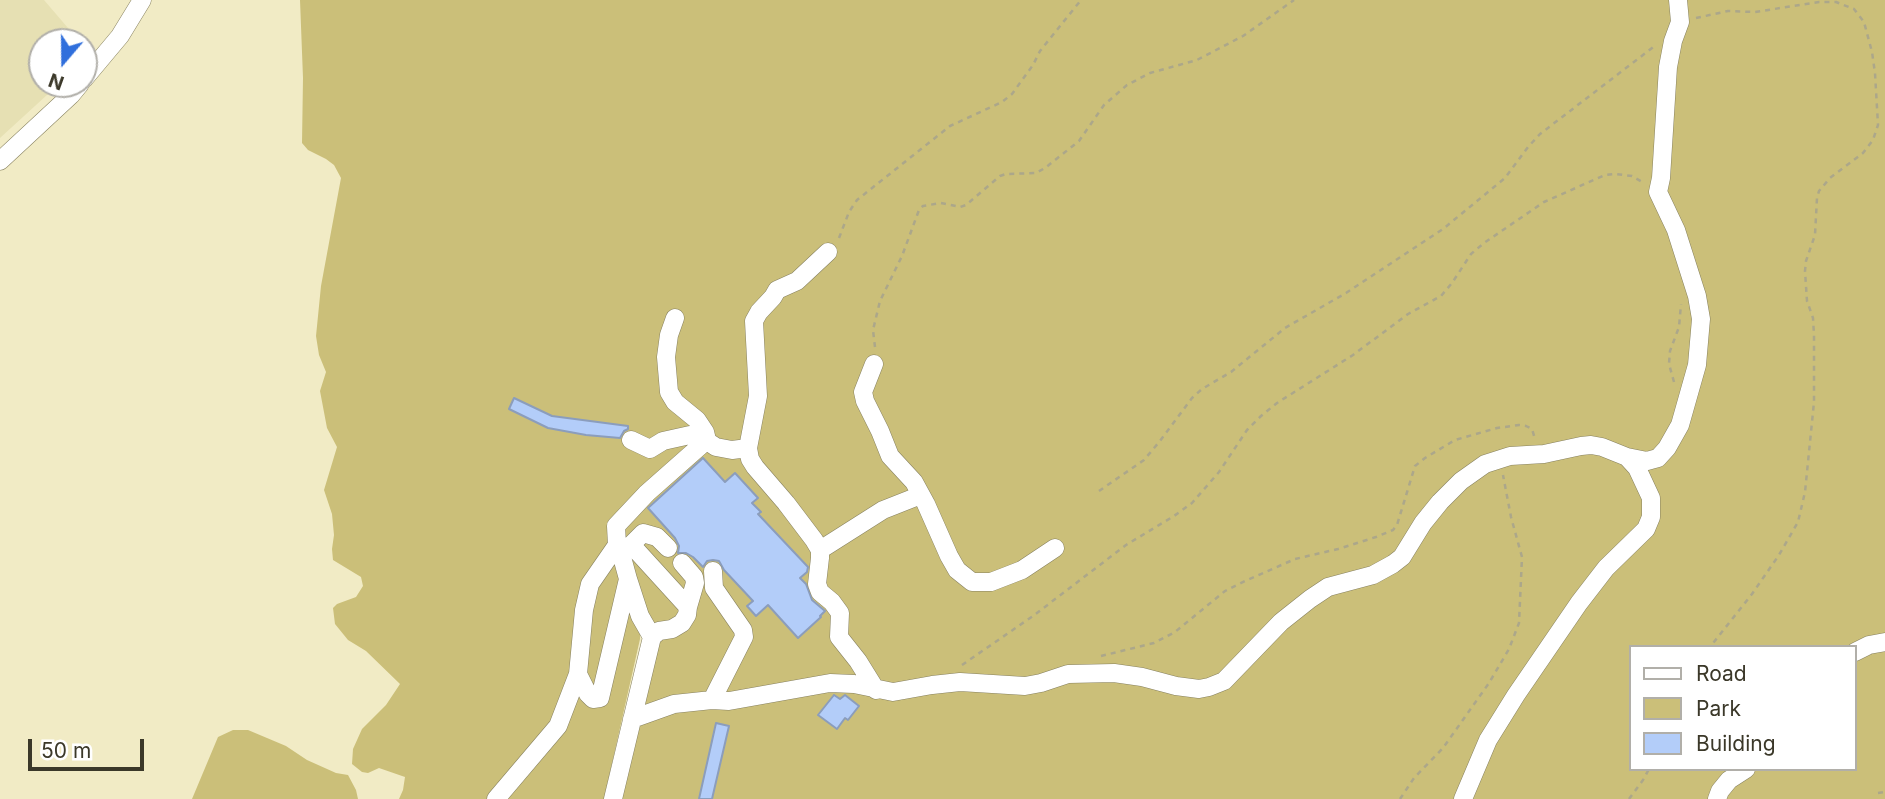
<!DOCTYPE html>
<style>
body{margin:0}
#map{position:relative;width:1885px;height:799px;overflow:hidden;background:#f1ebc5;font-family:Inter,sans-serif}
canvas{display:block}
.legend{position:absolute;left:1629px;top:645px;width:228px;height:126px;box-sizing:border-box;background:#fff;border:2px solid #b1afa9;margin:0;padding:9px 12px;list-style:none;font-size:21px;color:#3b3829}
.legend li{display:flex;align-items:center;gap:14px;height:35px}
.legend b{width:35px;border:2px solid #b1afa9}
.north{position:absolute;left:28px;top:28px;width:70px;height:70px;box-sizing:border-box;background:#fff;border:2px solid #b1afa9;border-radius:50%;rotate:200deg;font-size:19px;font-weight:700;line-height:28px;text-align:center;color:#3b3829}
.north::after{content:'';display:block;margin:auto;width:24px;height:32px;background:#306fdc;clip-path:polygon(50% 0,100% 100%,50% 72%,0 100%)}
.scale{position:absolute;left:28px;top:739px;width:116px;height:32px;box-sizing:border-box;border:4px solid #3b3829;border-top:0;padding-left:9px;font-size:21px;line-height:24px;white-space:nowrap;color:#3b3829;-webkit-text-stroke:5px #fff;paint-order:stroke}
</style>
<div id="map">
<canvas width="1885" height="799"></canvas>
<ul class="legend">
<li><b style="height:9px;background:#fff"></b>Road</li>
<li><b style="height:19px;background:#cbbf79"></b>Park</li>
<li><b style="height:19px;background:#b3cdf9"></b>Building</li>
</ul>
<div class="north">N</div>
<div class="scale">50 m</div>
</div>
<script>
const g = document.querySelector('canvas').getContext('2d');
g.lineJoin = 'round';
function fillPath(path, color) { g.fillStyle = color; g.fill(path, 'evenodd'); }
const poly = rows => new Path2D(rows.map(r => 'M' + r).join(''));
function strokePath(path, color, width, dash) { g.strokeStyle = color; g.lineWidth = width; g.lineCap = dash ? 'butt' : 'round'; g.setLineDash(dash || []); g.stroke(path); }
fillPath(poly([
 [0,0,44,0,80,42,42,42,42,84,59,84,0,138]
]), '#e6e0b3');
fillPath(poly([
 [300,0,1885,0,1885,799,622,799,659,640,640,632,640,639,604,799,505,799,533,746,487,799,399,799,403,790,405,777,379,768,368,773,362,772,352,764,353,749,362,729,386,705,400,684,366,651,348,640,335,624,333,608,337,604,356,597,363,586,361,577,333,560,332,549,334,535,332,514,324,490,337,447,327,428,320,391,326,372,319,355,316,336,321,286,341,178,334,165,326,159,308,150,302,143,303,78],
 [1631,647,1855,647,1855,769,1631,769],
 [233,730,248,730,286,746,307,760,336,773,348,775,356,790,358,799,192,799,218,737]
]), '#cbbf79');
const building = poly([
 [514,398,552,416,628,426,628,429,624,431,620,438,586,435,548,428,509,409,514,398],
 [703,458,725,482,735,473,758,498,752,503,761,512,758,514,808,567,807,572,800,578,806,584,812,600,825,611,820,616,821,617,798,638,768,605,756,616,747,606,753,601,724,570,719,561,713,560,707,561,703,567,693,557,686,553,678,553,679,546,675,538,648,508,703,458],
 [834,695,840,699,845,695,859,706,848,720,845,718,837,729,818,715,834,695],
 [716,723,729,726,712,799,699,799,716,723]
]);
fillPath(building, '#b3cdf9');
strokePath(building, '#8b9dbc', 2);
const minor = poly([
 [84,79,120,36,142,0],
 [0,161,71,95,80,84],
 [828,252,797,281,777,290,773,297,759,312,754,321,758,396,748,448,750,459,755,467,786,503,814,540,820,550,820,558,817,584,820,592,832,602,840,613,839,637,858,661,876,690],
 [874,364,863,392,865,401,880,431,890,456,914,482,926,504,949,556,957,570,972,582,991,582,1022,570,1055,548],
 [631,440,650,449,663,441,690,435,699,436,716,447,732,450,748,448],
 [1627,457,1647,461,1658,458,1667,448,1680,425,1697,365,1701,319,1697,296,1676,230,1658,192,1661,178,1668,67,1673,41,1680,22,1678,0],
 [629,547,643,533,657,537,668,548],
 [820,550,883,510,921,495],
 [682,563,694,577,695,583,688,607],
 [628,579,640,616,652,637],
 [1855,652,1869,645,1885,642],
 [578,674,588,694,593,699,600,698,628,579,622,557,624,550,629,547,637,551,688,607,687,615,682,623,672,629,659,631,652,637,613,799],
 [712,700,744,637,743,630,714,588,713,571],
 [632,719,674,704,712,700,729,701,830,683,854,684,893,692,932,685,960,682,1025,686,1041,683,1068,674,1114,673,1142,677,1176,686,1199,689,1209,687,1224,681,1281,622,1310,599,1328,587,1373,575,1393,564,1402,557,1423,523,1440,502,1461,481,1485,464,1510,456,1544,454,1581,446,1591,445,1602,447,1627,457,1637,468,1651,498,1651,517,1646,529,1606,568,1579,603,1516,695,1488,740,1463,799],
 [496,799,558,726,578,674,584,610,590,584,617,545,616,526,647,493,707,440,705,432,697,420,675,402,669,392,666,357,669,335,675,318],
 [1717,799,1720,791,1729,780,1746,769]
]);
strokePath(minor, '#888260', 19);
strokePath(poly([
 [1696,18,1728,11,1755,12,1819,2,1836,2,1854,9,1864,22,1872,52,1875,73,1878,125,1873,140,1863,153,1830,178,1819,191,1817,198,1815,235,1806,261,1805,271,1807,301,1813,318,1814,335,1814,402,1805,492,1798,522,1779,555,1752,594,1710,647],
 [839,238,849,212,857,200,950,126,1002,102,1012,94,1033,65,1040,51,1081,0],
 [875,347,873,330,880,301,902,256,919,210,923,206,941,203,960,207,966,205,1000,176,1006,174,1036,173,1045,168,1079,141,1104,105,1127,85,1150,73,1197,60,1243,36,1294,0],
 [1674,382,1669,364,1670,351,1679,327,1681,304],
 [1099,491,1144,460,1160,441,1192,398,1202,389,1231,372,1285,328,1346,293,1443,229,1505,178,1528,147,1540,134,1656,45],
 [1101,656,1154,643,1175,632,1225,591,1245,581,1295,559,1338,549,1376,537,1393,530,1397,525,1415,466,1425,458,1455,440,1497,428,1519,425,1526,426,1532,429,1535,439],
 [962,665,1033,616,1126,545,1174,516,1192,503,1219,472,1247,430,1261,416,1277,403,1353,355,1408,314,1441,296,1452,283,1471,254,1484,243,1544,202,1605,175,1616,174,1632,176,1644,183],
 [1878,793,1885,792],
 [1400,799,1414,778,1443,748,1489,683,1509,649,1519,623,1522,557,1511,517,1503,475],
 [1629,799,1643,780,1649,769]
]), '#aca78a', 2.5, [5, 5]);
strokePath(minor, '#fff', 18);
</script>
